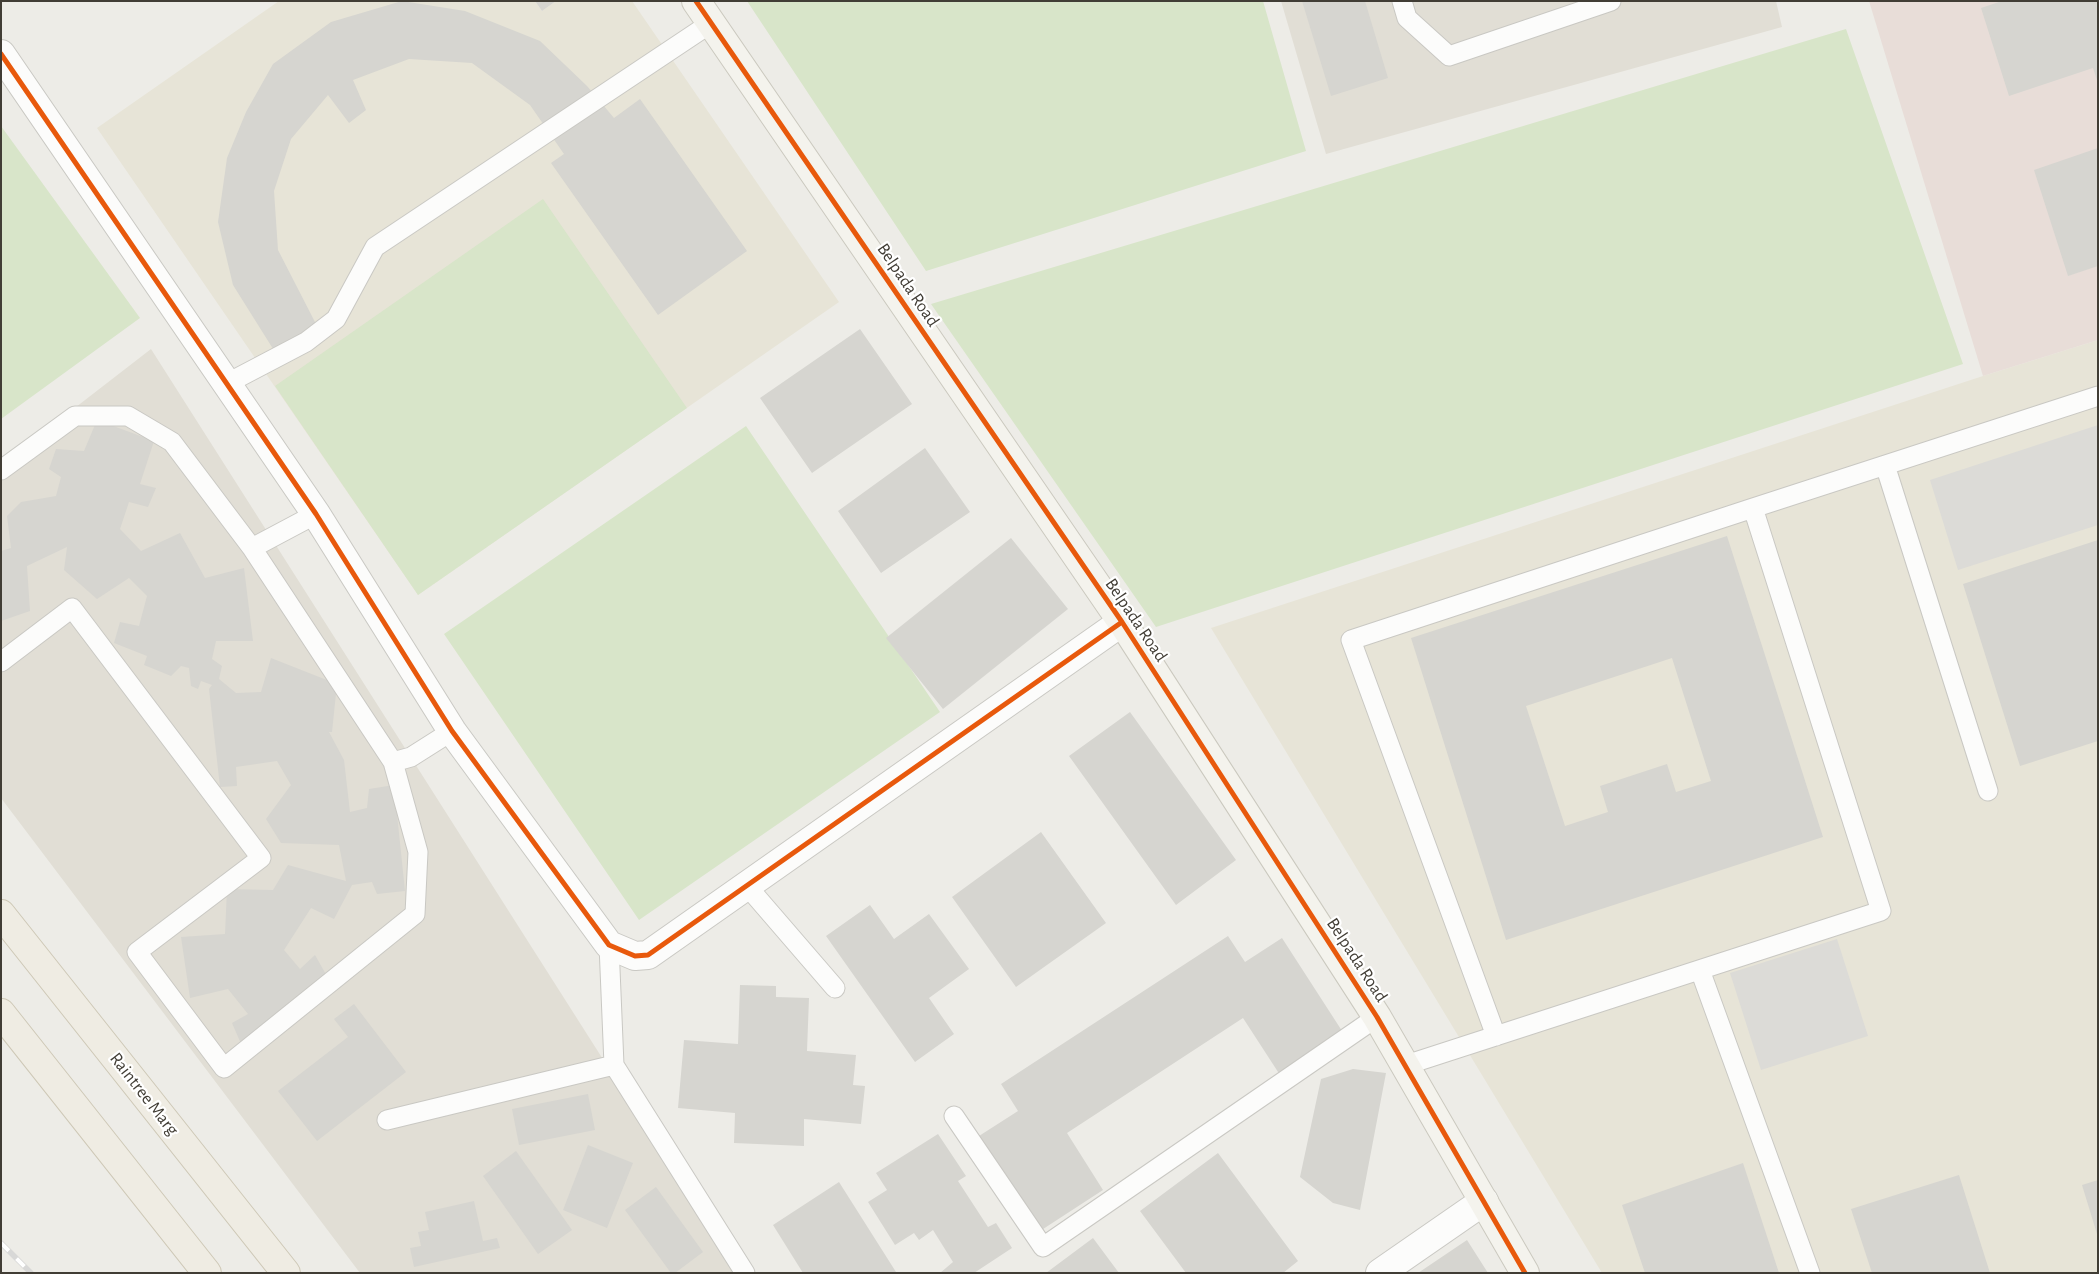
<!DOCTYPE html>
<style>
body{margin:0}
#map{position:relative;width:2099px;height:1274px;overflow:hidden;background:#edece7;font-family:"Alegreya Sans",sans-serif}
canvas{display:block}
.frame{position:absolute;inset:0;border:2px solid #413d35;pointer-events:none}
</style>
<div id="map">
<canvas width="2099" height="1274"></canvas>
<div class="frame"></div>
</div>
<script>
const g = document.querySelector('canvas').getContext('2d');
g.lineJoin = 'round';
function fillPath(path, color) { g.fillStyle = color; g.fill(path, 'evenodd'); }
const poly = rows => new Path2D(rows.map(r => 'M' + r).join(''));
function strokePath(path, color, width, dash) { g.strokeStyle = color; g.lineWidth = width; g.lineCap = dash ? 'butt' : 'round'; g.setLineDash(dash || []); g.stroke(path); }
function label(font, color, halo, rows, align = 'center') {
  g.font = font + ' "Alegreya Sans",sans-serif'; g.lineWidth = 4.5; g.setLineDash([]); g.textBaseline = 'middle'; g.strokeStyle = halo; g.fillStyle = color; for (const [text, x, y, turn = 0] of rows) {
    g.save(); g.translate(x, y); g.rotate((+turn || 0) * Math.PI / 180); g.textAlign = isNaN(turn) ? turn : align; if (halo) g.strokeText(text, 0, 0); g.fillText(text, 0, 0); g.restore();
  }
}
fillPath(poly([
 [1281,1,1776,1,1782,27,1326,154],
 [151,349,739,1273,360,1273,1,798,1,465]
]), '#e1ded5');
fillPath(poly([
 [279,1,535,1,542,11,556,1,632,1,839,302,418,595,97,128],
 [2098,340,2098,1273,1602,1273,1211,628,1983,376]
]), '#e7e4d7');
fillPath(poly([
 [1869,1,2098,1,2098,340,1983,376]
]), '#e8ddd8');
fillPath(poly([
 [747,1,1263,1,1306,151,926,271],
 [1846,29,1963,364,1156,627,931,304],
 [1,126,140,318,1,419],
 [543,199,687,408,418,595,275,386],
 [746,426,940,712,639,920,444,634]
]), '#d8e5c9');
fillPath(poly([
 [2098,425,2098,525,1958,570,1930,480],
 [1837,939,1868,1036,1761,1070,1730,973]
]), '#dcdbd7');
fillPath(poly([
 [402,1,465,11,540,41,587,86,614,118,640,99,747,251,658,315,551,163,564,154,530,105,472,63,409,59,353,80,366,110,349,123,328,95,291,139,274,191,278,250,316,324,275,352,233,285,218,222,227,158,246,112,273,64,331,22],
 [535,1,556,1,542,11],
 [1302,1,1365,1,1388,78,1331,96],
 [2002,1,2098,1,2098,83,2093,68,2009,96,1981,8],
 [2098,148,2098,266,2068,276,2034,170],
 [860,329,912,404,812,473,760,398],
 [97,420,154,441,140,484,156,488,148,507,129,502,120,529,141,551,180,533,205,578,244,568,253,641,216,641,212,659,222,666,219,679,236,693,261,692,271,658,337,684,332,732,329,732,344,760,350,812,367,808,369,789,394,785,405,891,377,894,372,882,352,885,334,919,311,908,284,950,300,969,315,955,328,978,242,1046,232,1023,248,1014,228,989,190,998,181,937,225,934,227,889,273,890,288,865,346,881,339,845,281,843,266,819,291,785,277,761,236,767,237,786,220,787,209,689,212,685,201,681,198,689,191,686,189,668,181,666,171,676,144,665,147,656,114,643,120,622,139,626,147,596,129,578,97,599,64,570,67,547,27,566,30,611,1,621,1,551,11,548,7,516,21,502,56,496,61,477,49,469,56,449,84,451],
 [925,448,970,512,881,573,838,511],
 [1727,536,1823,837,1506,940,1411,638],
 [1672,658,1711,781,1676,792,1667,764,1600,786,1608,812,1565,826,1526,706],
 [1011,538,1068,609,943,709,886,638],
 [2098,540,2098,741,2020,766,1963,584],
 [1130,712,1236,860,1176,905,1069,756],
 [1041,832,1106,923,1016,987,952,897],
 [870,905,894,939,929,914,969,969,929,998,954,1034,915,1062,826,936],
 [1228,936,1245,962,1282,938,1344,1034,1280,1075,1243,1018,1067,1133,1103,1190,1040,1231,979,1136,1018,1111,1001,1084],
 [740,985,776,986,776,997,809,998,807,1051,856,1055,853,1085,865,1086,861,1124,804,1119,804,1146,734,1143,735,1113,678,1108,684,1040,738,1044],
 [354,1004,406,1072,317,1141,278,1091,348,1037,334,1019],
 [1353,1069,1386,1073,1360,1210,1333,1203,1300,1177,1321,1079],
 [588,1094,595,1130,519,1145,512,1109],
 [938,1134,966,1176,958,1181,988,1227,996,1223,1012,1248,974,1273,940,1273,953,1262,933,1230,919,1240,914,1233,895,1245,868,1202,887,1190,876,1173],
 [588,1145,633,1163,607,1228,563,1210],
 [516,1151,572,1230,538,1254,483,1176],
 [1218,1153,1298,1261,1283,1273,1186,1273,1140,1211],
 [1743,1163,1779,1273,1645,1273,1622,1205],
 [1959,1175,1990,1273,1872,1273,1851,1209],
 [2098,1180,2098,1234,2097,1234,2082,1185],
 [839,1182,896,1272,894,1273,803,1273,773,1225],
 [656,1187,703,1252,675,1273,671,1273,625,1210],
 [474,1201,483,1241,497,1238,500,1248,414,1267,410,1248,421,1246,418,1232,429,1230,425,1212],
 [1093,1238,1119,1273,1046,1273],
 [1467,1240,1488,1273,1418,1273]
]), '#d6d5d0');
const lane = poly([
 [1402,1,1407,18,1449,56,1611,1],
 [226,384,306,342,336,319,375,247,711,23],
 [1885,465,1988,791],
 [1,470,75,416,128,416,172,442,252,548,393,762,418,852,415,914,224,1068,137,952,261,858,72,608,1,662],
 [252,548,316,514],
 [393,762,411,757,452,731],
 [747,886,835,988],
 [609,945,614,1065,745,1273],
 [1700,970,1810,1273],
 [1496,1036,1351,640,1753,508],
 [1406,1065,1881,911,1753,508,2098,396],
 [954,1116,1043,1247,1377,1017],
 [387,1120,614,1065]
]);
const street = poly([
 [1,54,316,514,452,731,609,945,635,956,648,955,1122,622],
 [1380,1273,1484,1201]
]);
const secondary = poly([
 [696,1,1122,622,1377,1017,1525,1273]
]);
const primary = poly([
 [1,914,286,1273],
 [1,1013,207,1273]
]);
strokePath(lane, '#c9c8c3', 21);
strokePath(street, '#c9c8c3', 30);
strokePath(secondary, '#cbc9bf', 30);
strokePath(primary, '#cec8b6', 30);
strokePath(lane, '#fcfcfb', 19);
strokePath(street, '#fcfcfb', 28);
strokePath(secondary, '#f4f3ed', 28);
strokePath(primary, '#efece3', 28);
const rail = poly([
 [1,1243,31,1273]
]);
strokePath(rail, '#d8d8d7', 5.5);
strokePath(rail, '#fff', 4, [11]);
strokePath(poly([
 [696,1,1122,622,1377,1017,1525,1273],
 [1,54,316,514,452,731,609,945,635,956,648,955,1122,622]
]), '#e8590c', 5);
label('18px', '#413d35', '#fff', [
 ["Belpada Road",908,285,56],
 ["Belpada Road",1136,620,56],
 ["Belpada Road",1357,960,57],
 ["Raintree Marg",144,1094,52]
]);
</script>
